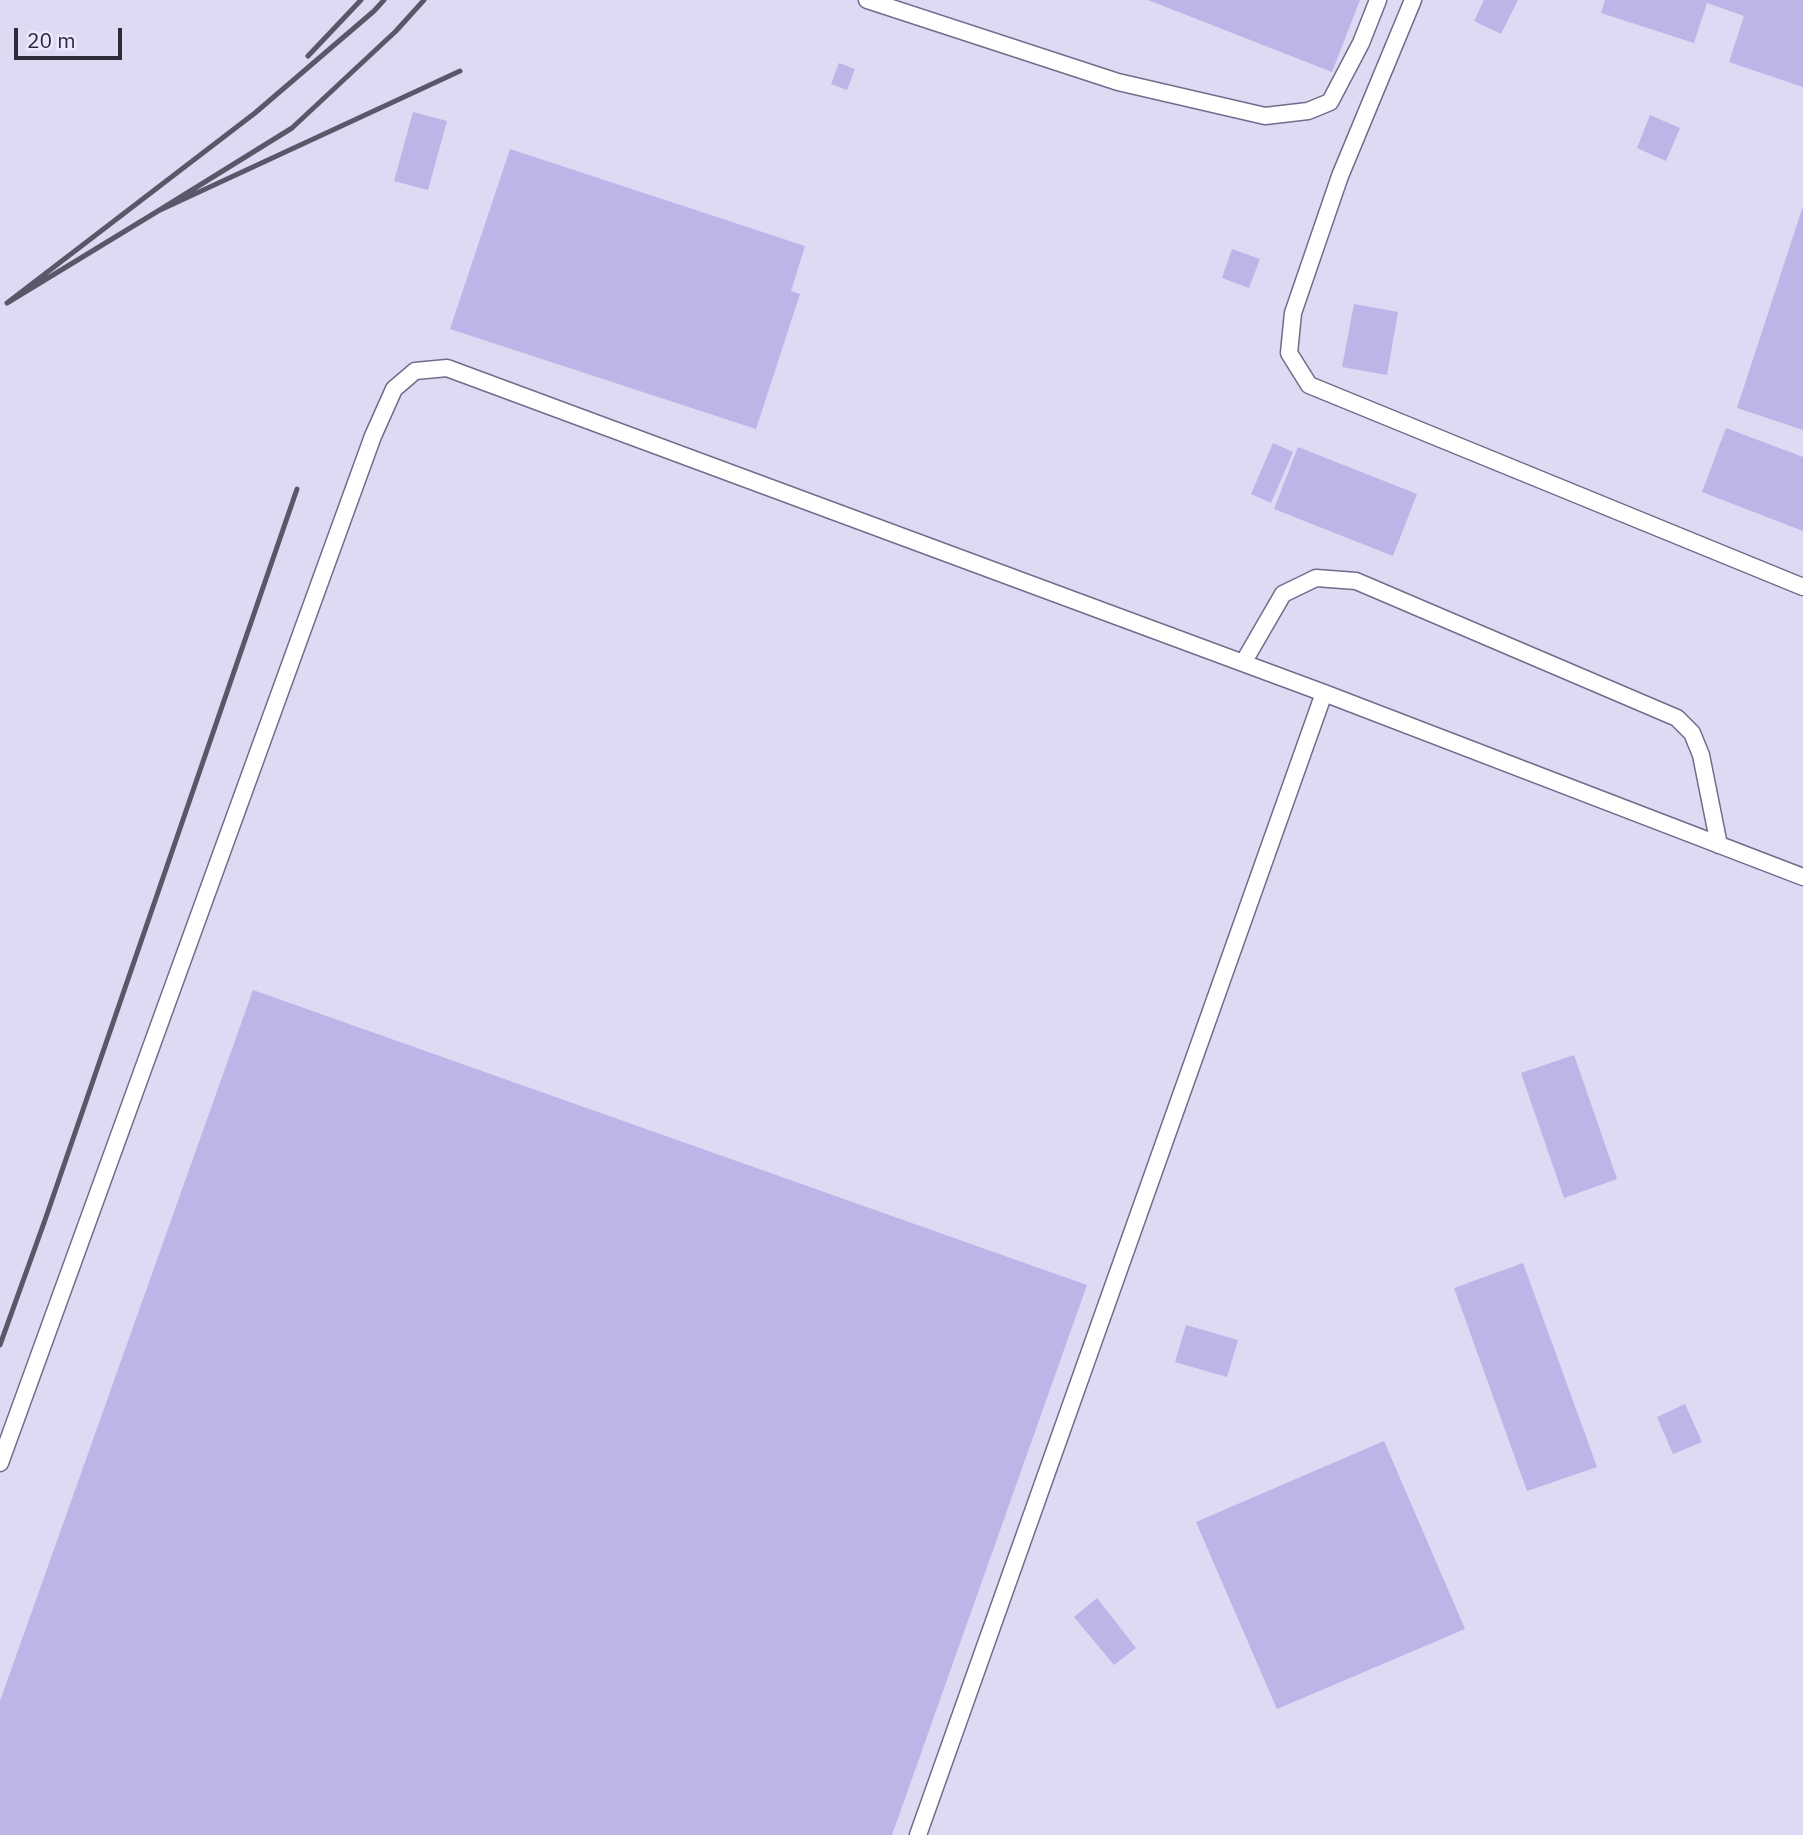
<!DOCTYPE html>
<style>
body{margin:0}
#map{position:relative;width:1803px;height:1835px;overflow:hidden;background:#ebe9ff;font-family:"IBM Plex Sans",sans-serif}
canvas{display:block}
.scale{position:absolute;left:14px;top:28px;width:108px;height:32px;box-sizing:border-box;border:4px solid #2d2b39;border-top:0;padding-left:9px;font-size:21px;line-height:24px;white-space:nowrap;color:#2d2b39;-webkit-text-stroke:5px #ebe9ff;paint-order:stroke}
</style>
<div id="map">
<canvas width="1803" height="1835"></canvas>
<div class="scale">20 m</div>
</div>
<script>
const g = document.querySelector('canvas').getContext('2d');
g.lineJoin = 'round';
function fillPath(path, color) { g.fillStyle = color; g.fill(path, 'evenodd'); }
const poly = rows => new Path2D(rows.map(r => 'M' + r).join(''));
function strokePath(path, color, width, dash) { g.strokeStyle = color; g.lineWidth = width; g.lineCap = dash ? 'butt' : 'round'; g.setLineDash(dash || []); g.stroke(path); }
fillPath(poly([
 [0,0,1803,0,1803,1835,0,1835]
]), '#dddaf4');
fillPath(poly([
 [1148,0,1360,0,1332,72],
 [1484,0,1518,0,1501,34,1474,21],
 [1605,0,1803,0,1803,87,1729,62,1744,16,1707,3,1694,43,1601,13],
 [839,63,855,69,847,90,831,84],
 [413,112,447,121,428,190,394,181],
 [1650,115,1680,128,1666,161,1637,148],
 [510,149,805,246,791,291,800,294,756,429,450,329],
 [1802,209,1803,209,1803,430,1737,408],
 [1232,249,1260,259,1249,288,1222,278],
 [1354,304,1398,312,1387,375,1342,367],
 [1726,428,1803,457,1803,531,1702,492],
 [1273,443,1293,452,1271,503,1251,494],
 [1298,447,1417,494,1393,556,1274,509],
 [253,990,1087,1285,892,1835,0,1835,0,1701],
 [1574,1055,1617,1179,1564,1198,1521,1073],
 [1523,1263,1597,1467,1527,1491,1454,1288],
 [1186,1325,1238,1340,1227,1377,1175,1362],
 [1685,1404,1702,1442,1673,1454,1657,1417],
 [1384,1441,1465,1629,1277,1709,1196,1522],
 [1097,1598,1136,1648,1114,1665,1074,1617]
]), '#bcb5e7');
const lane = poly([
 [867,0,1118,82,1265,116,1308,111,1330,102,1361,43,1378,0],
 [1413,0,1340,176,1293,313,1289,353,1309,385,1803,587],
 [1243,663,1283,594,1316,578,1356,581,1677,718,1692,733,1701,755,1719,845],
 [0,1463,373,436,394,389,415,371,447,368,1324,693,1803,877],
 [918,1835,1324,693]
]);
strokePath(lane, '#716c8c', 19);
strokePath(lane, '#fff', 16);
strokePath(poly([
 [424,0,396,31,292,128,158,211,460,71],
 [308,56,361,0],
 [158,211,7,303,255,113,374,11,384,0],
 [0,1345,45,1220,297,489]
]), '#5a5868', 5);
</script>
